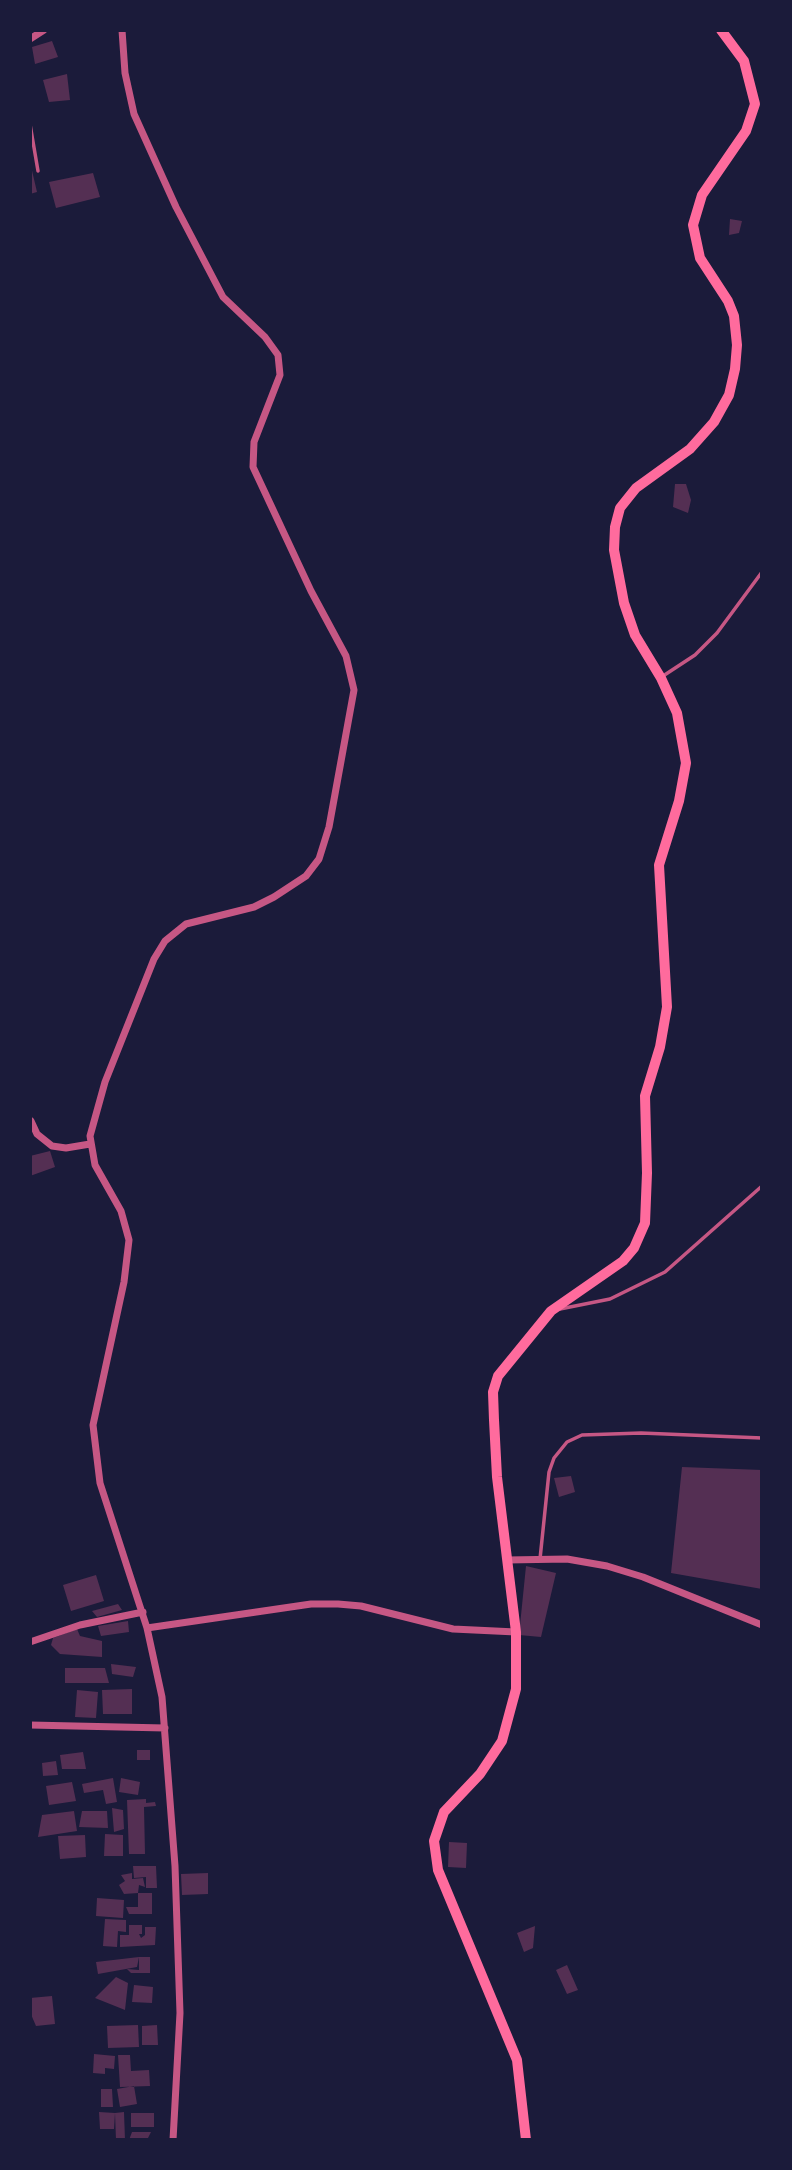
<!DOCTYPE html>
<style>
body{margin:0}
#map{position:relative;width:792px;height:2170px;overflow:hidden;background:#1b1b3a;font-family:Cabin,sans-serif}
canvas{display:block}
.frame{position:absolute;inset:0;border:32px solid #1b1b3a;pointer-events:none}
</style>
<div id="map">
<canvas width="792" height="2170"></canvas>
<div class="frame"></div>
</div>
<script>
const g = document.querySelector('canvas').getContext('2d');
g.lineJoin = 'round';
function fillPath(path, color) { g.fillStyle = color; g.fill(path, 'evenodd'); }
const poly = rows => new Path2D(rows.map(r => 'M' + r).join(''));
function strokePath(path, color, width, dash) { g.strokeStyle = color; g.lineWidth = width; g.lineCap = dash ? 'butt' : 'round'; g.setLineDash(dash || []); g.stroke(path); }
fillPath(poly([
 [52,41,58,57,35,64,32,47],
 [67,74,70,100,49,102,43,80],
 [30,162,37,192,30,194],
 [93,173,100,197,56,208,49,182],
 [730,219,742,221,739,233,729,235],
 [675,484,686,484,691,500,688,513,673,507],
 [50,1151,55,1167,30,1176,30,1156],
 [682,1467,762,1470,762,1589,671,1573],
 [571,1476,575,1492,559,1497,554,1478],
 [526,1566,556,1573,541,1637,519,1635],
 [96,1575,104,1601,71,1611,63,1585],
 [118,1604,122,1610,97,1617,92,1611],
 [128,1621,129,1632,101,1636,98,1626],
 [77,1629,80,1636,102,1641,102,1657,60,1654,51,1645,53,1638],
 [111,1664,136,1667,133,1677,112,1674],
 [65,1668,105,1668,109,1683,65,1683],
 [132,1689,132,1714,103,1714,102,1690],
 [77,1690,98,1692,96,1718,75,1717],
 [137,1750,150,1750,150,1760,137,1760],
 [83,1752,86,1769,62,1769,60,1755],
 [56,1761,58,1775,43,1776,42,1763],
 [113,1778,117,1802,106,1804,103,1790,84,1793,82,1784],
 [121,1778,140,1782,138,1795,119,1792],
 [72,1782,76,1801,49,1805,46,1786],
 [146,1799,146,1803,155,1802,156,1806,144,1807,145,1854,129,1854,127,1800],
 [112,1808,123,1810,124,1829,114,1832],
 [74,1811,77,1831,38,1837,42,1815],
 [82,1811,107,1811,108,1828,79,1827],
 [105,1834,123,1835,123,1856,104,1856],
 [85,1835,86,1857,60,1859,58,1836],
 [449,1842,467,1843,466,1868,448,1867],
 [133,1866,156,1866,157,1888,146,1888,146,1877,134,1878],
 [132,1873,132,1879,143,1878,145,1887,139,1885,138,1893,124,1894,119,1885,125,1881,121,1875],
 [208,1873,208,1894,182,1895,181,1874],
 [138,1893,152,1893,152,1914,129,1914,126,1907,138,1907],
 [97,1898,124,1900,123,1918,96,1916],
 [105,1919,126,1920,126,1932,118,1931,117,1947,103,1946],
 [129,1925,142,1925,142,1934,139,1934,141,1938,145,1935,145,1927,156,1927,155,1945,120,1947,120,1935,129,1935],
 [535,1926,533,1948,524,1952,517,1933],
 [139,1957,137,1967,98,1974,96,1962],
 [139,1957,150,1957,150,1973,131,1973,127,1969,139,1970],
 [567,1965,578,1990,567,1994,556,1970],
 [116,1977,128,1983,125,2010,95,1998],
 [134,1985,153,1987,152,2003,132,2002],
 [52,1996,55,2024,36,2026,30,2012,30,1998],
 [138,2025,139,2047,108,2048,107,2026],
 [157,2025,158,2045,142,2045,142,2026],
 [94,2054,115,2056,114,2069,105,2068,105,2074,93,2073],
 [118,2055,130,2055,131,2071,149,2070,150,2086,120,2087],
 [134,2086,137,2104,120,2107,117,2089],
 [101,2089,112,2089,113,2107,101,2107],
 [99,2112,115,2113,114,2129,100,2129],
 [124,2112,125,2140,116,2140,115,2113],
 [131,2113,154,2113,154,2127,131,2127],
 [132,2132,151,2132,147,2140,129,2140]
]), '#542f53');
strokePath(poly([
 [30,124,38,171],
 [663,676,695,655,717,633,762,572],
 [560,1309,610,1299,665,1272,762,1186],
 [540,1559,549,1472,554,1458,567,1442,582,1435,641,1433,762,1438]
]), '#c65784', 3.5);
strokePath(poly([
 [122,30,125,73,134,114,176,207,223,297,265,337,278,355,280,375,254,442,253,467,311,591,346,656,354,690,329,827,319,859,306,876,274,897,254,907,186,924,165,941,154,959,105,1082,90,1136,95,1165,121,1211,129,1240,124,1282,93,1425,100,1483,147,1628,162,1697,175,1866,180,2013,173,2140],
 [30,39,44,30],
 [31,1121,37,1134,52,1146,66,1148,90,1144],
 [507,1560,567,1559,607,1566,643,1577,762,1625],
 [147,1628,311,1604,338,1604,361,1606,453,1629,516,1632],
 [30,1642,80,1625,143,1612],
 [30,1725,165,1728]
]), '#c65784', 7);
strokePath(poly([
 [526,2140,517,2060,438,1870,434,1841,444,1812,480,1774,502,1741,516,1689,516,1632,497,1477,494,1420,493,1392,498,1376,551,1311,623,1261,634,1248,645,1223,647,1173,645,1096,660,1047,667,1007,659,865,679,801,686,763,677,713,661,678,635,635,624,603,614,550,615,527,620,508,636,488,690,449,714,422,729,395,735,369,737,345,734,316,728,301,700,258,693,225,702,195,746,131,755,104,744,61,721,30]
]), '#ff6b9d', 10);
</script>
